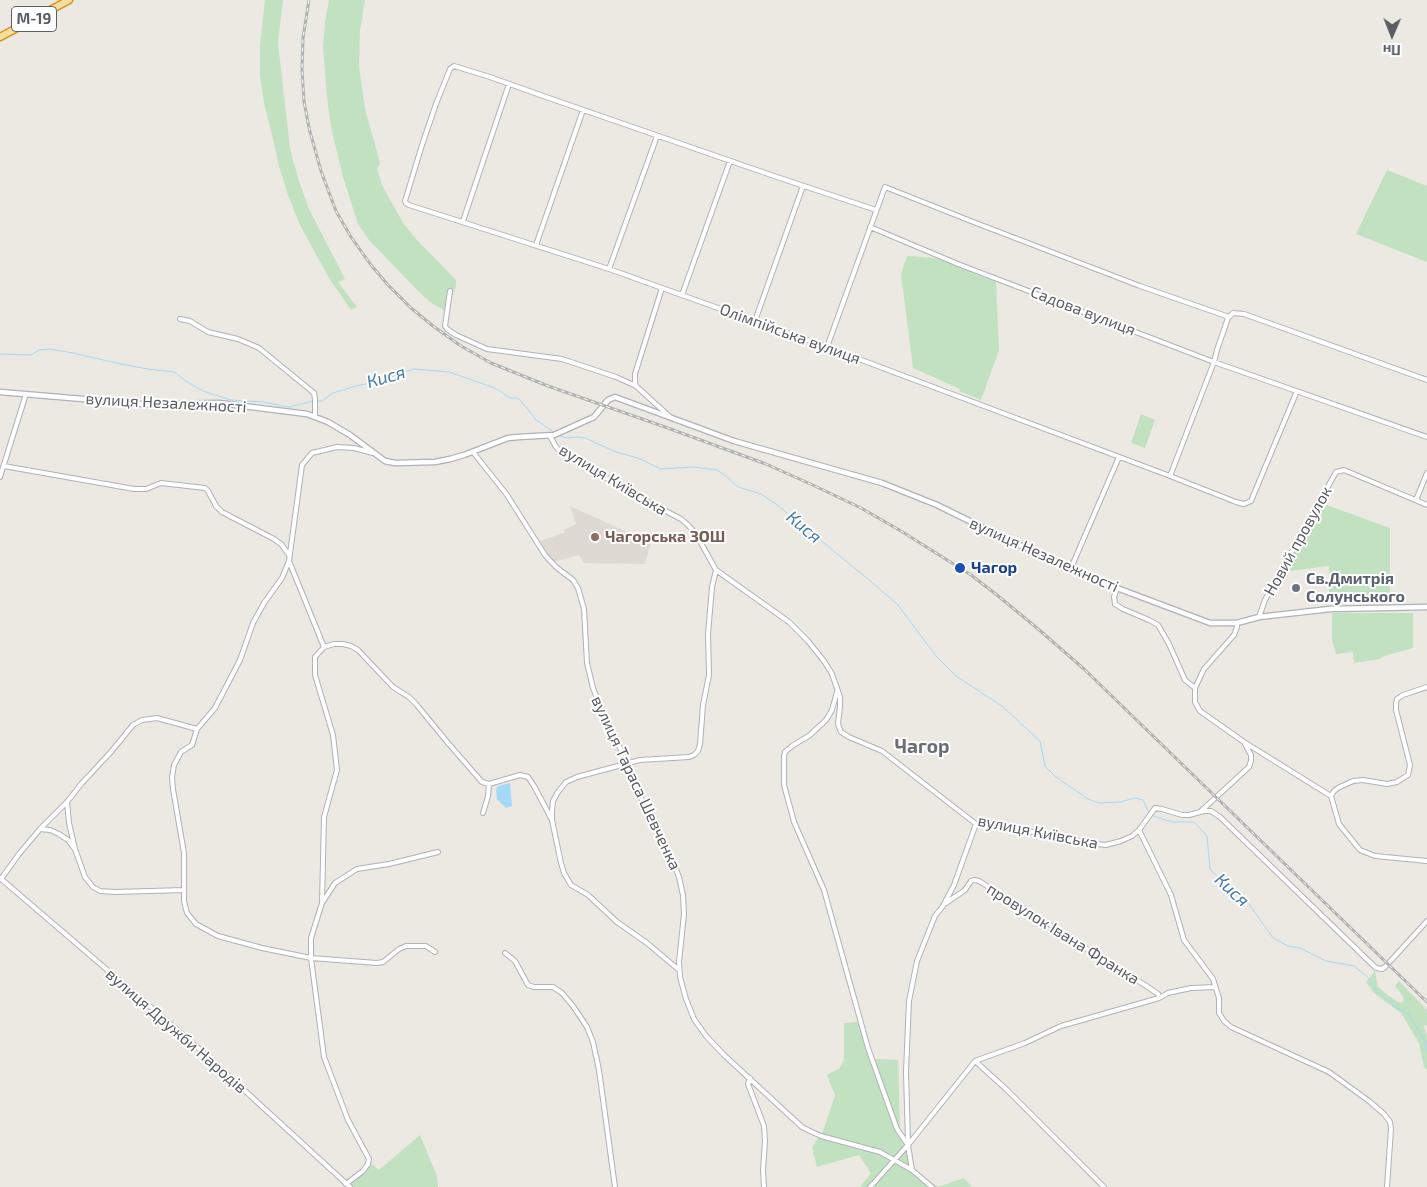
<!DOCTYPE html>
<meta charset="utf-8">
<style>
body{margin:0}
#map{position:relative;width:1427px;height:1187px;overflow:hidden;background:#ebe9e2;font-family:"Exo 2",sans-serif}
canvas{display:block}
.north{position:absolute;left:1367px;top:10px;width:50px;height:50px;-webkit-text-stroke:4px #fff;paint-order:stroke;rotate:181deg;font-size:14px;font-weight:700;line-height:20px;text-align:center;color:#5a5d61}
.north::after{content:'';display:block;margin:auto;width:18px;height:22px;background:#5a5d61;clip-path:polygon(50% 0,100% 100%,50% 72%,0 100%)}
</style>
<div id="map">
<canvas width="1427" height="1187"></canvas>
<div class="north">Пн</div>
</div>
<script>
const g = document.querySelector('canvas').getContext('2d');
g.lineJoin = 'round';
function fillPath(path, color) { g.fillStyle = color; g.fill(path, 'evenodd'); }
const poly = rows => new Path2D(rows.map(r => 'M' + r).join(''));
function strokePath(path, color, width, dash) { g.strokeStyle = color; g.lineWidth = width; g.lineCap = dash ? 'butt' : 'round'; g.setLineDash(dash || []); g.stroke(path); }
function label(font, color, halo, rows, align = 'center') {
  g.font = font + ' "Exo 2",sans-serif'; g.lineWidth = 4; g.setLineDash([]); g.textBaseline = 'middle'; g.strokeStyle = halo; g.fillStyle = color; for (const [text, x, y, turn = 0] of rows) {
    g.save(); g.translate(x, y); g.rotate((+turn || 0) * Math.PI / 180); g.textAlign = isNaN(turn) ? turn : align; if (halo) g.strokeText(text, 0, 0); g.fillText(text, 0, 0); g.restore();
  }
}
fillPath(poly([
 [570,506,651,543,645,564,584,563,579,555,553,562,539,541,565,533,564,530,576,524]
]), '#dedad3');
fillPath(poly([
 [265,0,283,0,278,43,290,149,299,181,309,209,345,279,338,282,357,307,351,310,329,278,300,225,289,198,279,166,273,139,264,103,260,76,260,46],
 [329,0,365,0,360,31,359,67,365,109,380,163,377,169,383,187,403,223,417,240,456,280,456,286,454,291,445,311,430,302,417,290,369,240,358,224,343,177,331,127,327,97,323,46,325,22],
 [1387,170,1427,186,1427,262,1356,234],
 [907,256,936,258,996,282,999,350,981,400,959,391,960,389,913,368,901,274],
 [1141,414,1155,420,1145,448,1131,443],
 [1318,502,1390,528,1390,603,1329,604,1329,566,1282,572],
 [1332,613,1413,613,1413,648,1384,656,1380,659,1354,663,1353,652,1336,654,1332,640],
 [1375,971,1378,987,1390,997,1400,1003,1404,1001,1403,996,1395,986,1399,981,1427,1010,1427,1025,1424,1026,1427,1035,1427,1070,1424,1067,1419,1043,1401,1013,1375,994,1366,982],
 [858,1022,868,1056,876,1059,898,1060,900,1129,908,1145,909,1166,938,1187,964,1178,972,1187,860,1187,871,1173,859,1155,817,1167,812,1147,823,1131,835,1095,827,1075,840,1068,844,1059,844,1023],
 [420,1135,437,1176,438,1187,351,1187,350,1186,372,1164,379,1170]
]), '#c2e1c0');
fillPath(poly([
 [510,783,512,806,506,808,497,799,496,790,497,787,499,786]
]), '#a6d8f7');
strokePath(poly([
 [0,354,31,355,39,350,49,349,73,353,121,364,148,369,174,372,186,381,203,391,231,400,263,402,289,407,309,402,322,401,333,393,356,386,374,382,414,369,449,372,495,388,510,398,518,398,528,409,535,419,555,433],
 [558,435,566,438,577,437,585,438,616,452,638,458,661,469,693,467,717,470,726,476,738,487,761,494,776,504,868,579,898,605,936,656,956,676,1002,706,1040,741,1045,766,1056,777,1088,799,1099,803,1120,802,1135,798,1143,800,1149,813],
 [1152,815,1156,817,1172,822,1194,822,1207,836,1210,869,1231,891,1249,904,1273,938,1288,946,1300,948,1326,961,1354,966,1370,979,1375,989,1386,999,1397,1008,1408,1013,1426,1043,1427,1053]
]), '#a6d8f7', 1);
const minor = poly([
 [876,210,774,176,546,97,490,77,454,66,450,69,436,104,422,145,405,201,406,203,409,205,609,269,827,347,1170,476],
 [463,221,509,84],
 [870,227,958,264,1214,362,1427,437],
 [536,245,583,110],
 [609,269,657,136],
 [450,291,445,326,447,329,456,335,487,349,562,359,616,377,636,386,669,416],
 [682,295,730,161],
 [180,319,190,321,208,332,238,339,259,348,314,393,315,399,315,416],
 [755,321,803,186],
 [827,347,885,187,976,223,1140,286,1229,317],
 [636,386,635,383,635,374,662,288],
 [1297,391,1251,501,1244,504,1236,502,1170,476,1214,362,1217,350,1228,318,1233,313,1244,314,1427,380],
 [550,436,556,447,563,454,658,507,681,519,688,525,696,534,716,570,789,622,807,640,824,661,832,674,840,697,840,707,838,724,841,732,849,737,882,751,976,824,993,823,1025,831,1056,835,1086,843,1106,845,1121,841,1132,836,1139,830,1155,808,1162,809,1182,815,1189,815,1204,811,1211,811,1220,817,1376,968,1382,969,1385,967,1427,921],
 [473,452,507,495,545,555,556,567,573,580,578,588,584,609,587,663,593,688,603,713,613,731,640,796,672,859,679,877,683,895,684,914,679,962,680,977,686,999,694,1019,706,1036,724,1055,802,1127,810,1131,821,1136,880,1152,912,1170,932,1187],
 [4,466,134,489,146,489,161,483,205,488,208,491,216,506,222,512,274,539,281,544,289,555],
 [0,477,26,394],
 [1416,500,1427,473],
 [289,561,282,578,264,603,253,623,240,660,215,708,197,729,192,745,181,752,174,765,172,777,173,789,184,853,184,901,187,913,196,924,218,936,262,948,311,958,377,963,383,962,399,949,406,946,426,946,435,952],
 [1071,568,1119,457],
 [1117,588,1114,597,1115,604,1123,609,1149,620,1158,625,1169,644,1185,680,1195,688],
 [1259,617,1265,600,1336,472,1344,470,1427,505],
 [1237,623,1237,627,1234,635,1204,669,1195,688,1195,702,1200,711,1244,742,1331,796,1339,824,1360,850,1375,856,1427,861],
 [324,647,334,644,343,644,351,646,358,650,393,687,409,697,416,704,448,743,482,782,489,784,520,775,528,777,534,786,551,818],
 [837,692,832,710,826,720,810,735,792,746,785,752,784,756,784,785,794,822,824,890,868,1048,897,1129,908,1145,912,1170],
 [1331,796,1334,791,1338,788,1353,781,1363,780,1387,784,1397,782,1408,775,1410,765,1396,710,1396,703,1397,699,1403,695,1427,687],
 [67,802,69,823,75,849,85,877,93,887,100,891,115,892,184,890],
 [1201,811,1249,767,1251,761,1251,755,1245,744],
 [483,813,488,796,489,784],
 [40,829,50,830,59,834,68,840,74,848],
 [1139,830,1171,895,1184,940,1213,979,1219,998,1219,1013,1224,1021,1231,1027,1329,1072,1369,1101,1384,1114,1390,1122,1391,1129,1387,1187],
 [0,878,196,1046,350,1187],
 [1,879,19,854,40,829,67,802,82,783,110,753,133,725,142,720,157,718,197,729],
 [322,903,335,883,357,869,389,864,438,852],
 [946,903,965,890,971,881,974,880,979,881,1052,926,1109,964,1145,985,1158,994,1159,998],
 [505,953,515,961,528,985,534,987,553,987,562,993,573,1006,587,1027,593,1042,599,1070,615,1187],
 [679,970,647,943,617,922,588,895,571,885,564,873,561,863,552,820,552,811,553,801,558,792,566,782,577,777,640,760,689,757,694,755,698,751,700,744,703,705,709,675,708,634,712,587,716,570],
 [975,1061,1006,1089,1104,1187],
 [750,1078,748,1084,764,1126,765,1141,763,1170,764,1187],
 [908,1143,906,1072,909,1001,917,961,935,916,943,906,954,885,976,824],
 [346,1184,363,1171,368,1164,369,1159,348,1120,324,1057,311,958,311,938,322,903,324,817,337,770,333,735,315,675,315,657,324,647,289,561,302,465,312,453,337,447,354,448,373,453],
 [870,1187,908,1145,975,1061,1025,1043,1061,1026,1159,998,1168,993,1191,988,1215,987]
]);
const tertiary = poly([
 [0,392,142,404,167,404,219,403,307,414,328,422,350,435,385,461,395,463,435,462,450,459,464,455,508,438,519,437,554,435,594,417,608,400,615,397,734,441,882,483,937,505,1010,541,1117,588,1210,623,1237,623,1259,617,1330,609,1427,607]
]);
const trunk = poly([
 [0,37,69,0]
]);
strokePath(minor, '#afb2b6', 6);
strokePath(tertiary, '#afb2b6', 7);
strokePath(trunk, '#d99114', 9);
strokePath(minor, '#fff', 4);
strokePath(tertiary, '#fff', 4.5);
strokePath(trunk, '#f5de9e', 6);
const rail = poly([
 [309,0,303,38,302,69,304,101,309,128,321,171,336,211,351,237,371,265,388,285,411,308,433,326,461,346,491,363,548,386,665,427,766,464,817,487,861,508,901,531,971,575,997,595,1037,628,1084,669,1427,1002]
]);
strokePath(rail, '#b0b1b1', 3);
strokePath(rail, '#fff', 1, [4]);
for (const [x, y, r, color] of [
 [595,537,5,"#8d6e63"],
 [960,568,6,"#1a4fb4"],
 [1296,588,5,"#6b7280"]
]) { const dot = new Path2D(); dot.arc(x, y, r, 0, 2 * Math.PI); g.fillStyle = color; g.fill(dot); strokePath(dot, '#fff', 2); }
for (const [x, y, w] of [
 [34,19,45]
]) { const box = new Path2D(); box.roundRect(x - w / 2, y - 12.5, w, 25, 4); g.fillStyle = '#fff'; g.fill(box); strokePath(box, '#5a5d61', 1); }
label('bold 15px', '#5a5d61', null, [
 ["М-19",34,19]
]);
label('16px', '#5a5d61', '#fff', [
 ["Садова вулиця",1083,311,21],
 ["Олімпійська вулиця",790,334,20],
 ["вулиця Незалежності",166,403,3],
 ["вулиця Київська",613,480,31],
 ["Новий провулок",1298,541,-61],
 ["вулиця Незалежності",1044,555,24],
 ["вулиця Тараса Шевченка",636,783,65],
 ["вулиця Київська",1038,832,11],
 ["провулок Івана Франка",1063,934,32],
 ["вулиця Дружби Народів",176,1031,41]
]);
label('bold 16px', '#785e54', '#fff', [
 ["Чагорська ЗОШ",605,537]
], 'left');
label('bold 16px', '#164399', '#fff', [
 ["Чагор",971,568]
], 'left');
label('bold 16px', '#5b616d', '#fff', [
 ["Св.Дмитрія",1306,579],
 ["Солунського",1306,597]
], 'left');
label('italic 18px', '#467aa6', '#fff', [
 ["Кися",386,377,-16],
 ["Кися",804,527,40],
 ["Кися",1232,890,43]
]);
label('bold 19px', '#6b6f73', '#fff', [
 ["Чагор",922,747]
]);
</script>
